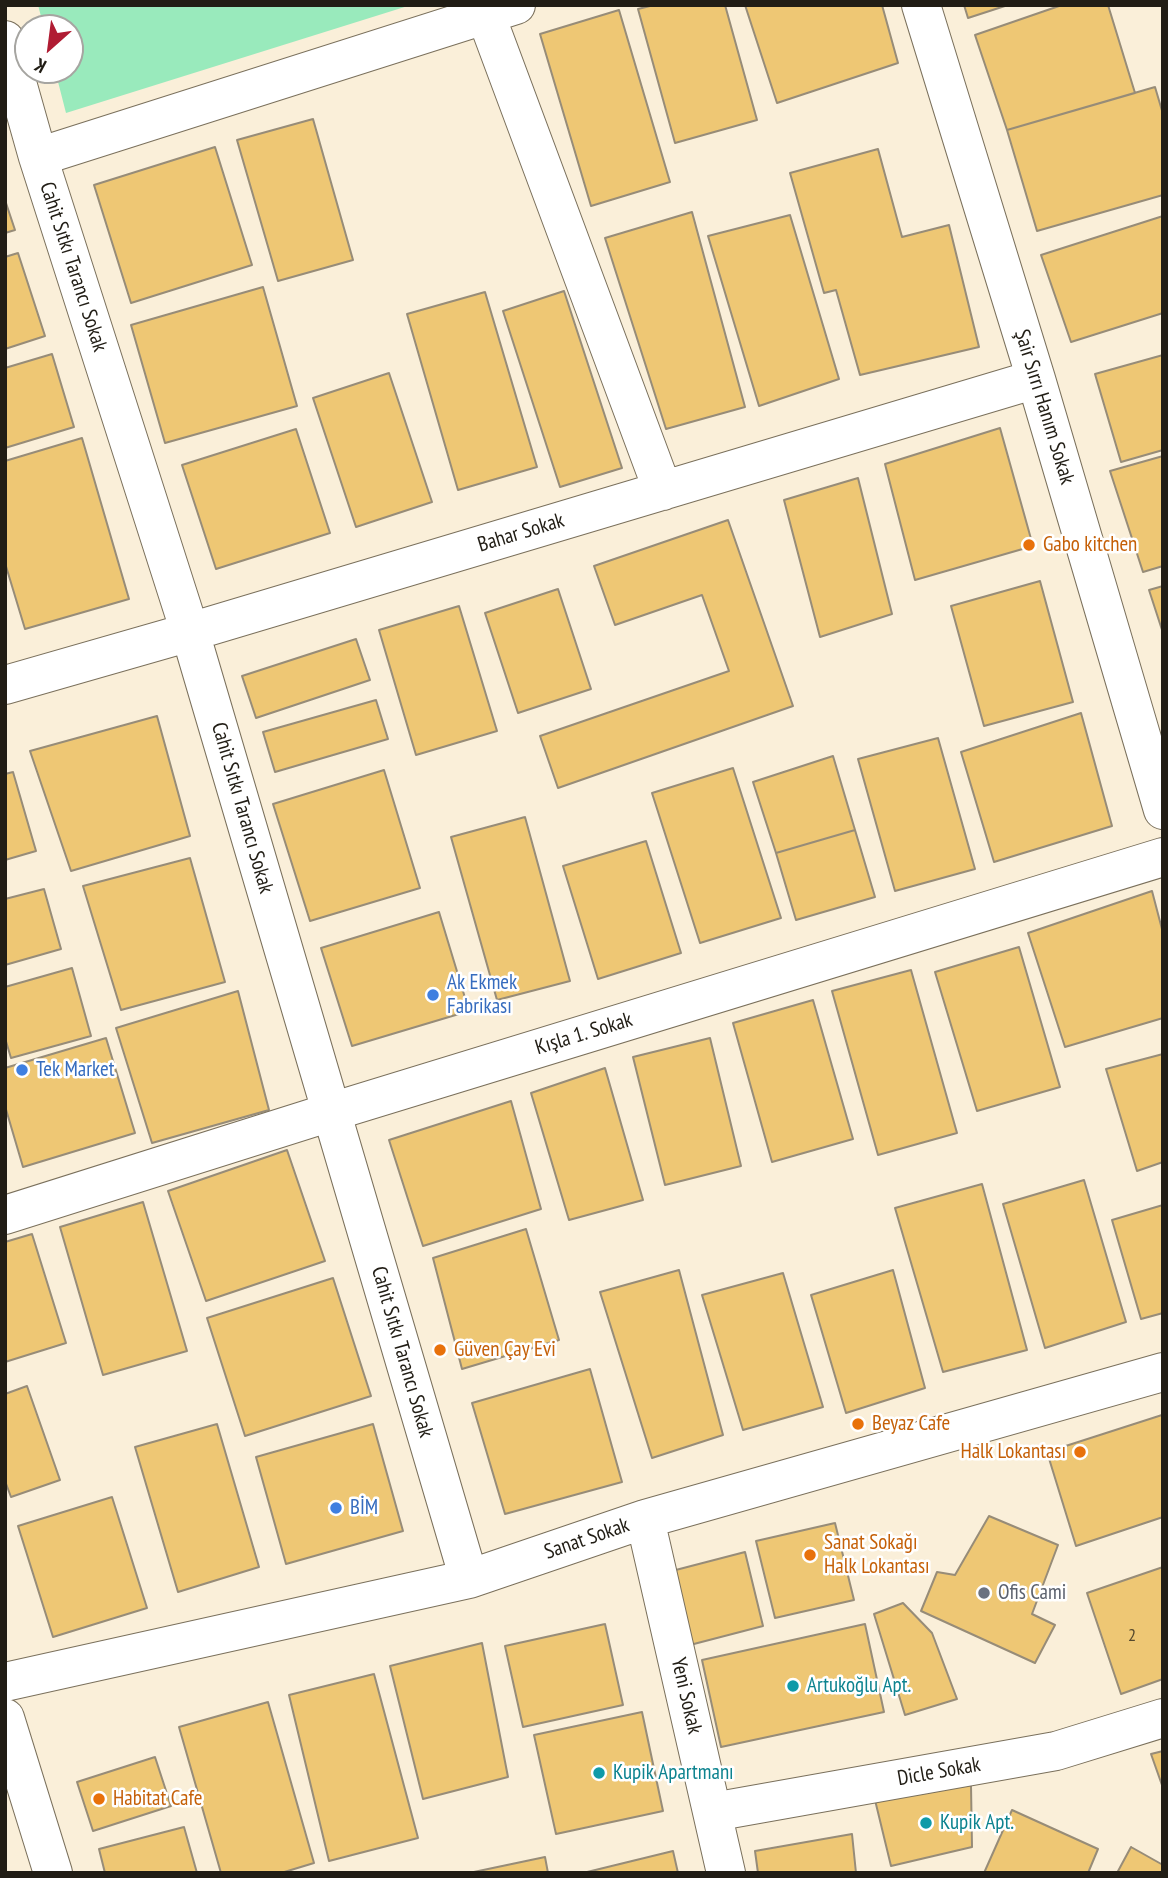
<!DOCTYPE html>
<meta charset="utf-8">
<style>
body{margin:0}
#map{position:relative;width:1168px;height:1878px;overflow:hidden;background:#faefd9;font-family:"PT Sans Narrow",sans-serif}
canvas{display:block}
.frame{position:absolute;inset:0;border:7px solid #211d15;pointer-events:none}
.north{position:absolute;left:14px;top:14px;width:70px;height:70px;box-sizing:border-box;background:#fff;border:2px solid #a6a5a1;border-radius:50%;rotate:208deg;font-size:19px;font-weight:700;line-height:28px;text-align:center;color:#211d15}
.north::after{content:'';display:block;margin:auto;width:24px;height:32px;background:#b01c33;clip-path:polygon(50% 0,100% 100%,50% 72%,0 100%)}
</style>
<div id="map">
<canvas width="1168" height="1878"></canvas>
<div class="frame"></div>
<div class="north">K</div>
</div>
<script>
const g = document.querySelector('canvas').getContext('2d');
g.lineJoin = 'round';
function fillPath(path, color) { g.fillStyle = color; g.fill(path, 'evenodd'); }
const poly = rows => new Path2D(rows.map(r => 'M' + r).join(''));
function strokePath(path, color, width, dash) { g.strokeStyle = color; g.lineWidth = width; g.lineCap = dash ? 'butt' : 'round'; g.setLineDash(dash || []); g.stroke(path); }
function label(font, color, halo, rows, align = 'center') {
  g.font = font + ' "PT Sans Narrow",sans-serif'; g.lineWidth = 5; g.setLineDash([]); g.textBaseline = 'middle'; g.strokeStyle = halo; g.fillStyle = color; for (const [text, x, y, turn = 0] of rows) {
    g.save(); g.translate(x, y); g.rotate((+turn || 0) * Math.PI / 180); g.textAlign = isNaN(turn) ? turn : align; if (halo) g.strokeText(text, 0, 0); g.fillText(text, 0, 0); g.restore();
  }
}
fillPath(poly([
 [38,5,411,5,66,113,55,70,70,70,70,28,44,28]
]), '#99eabc');
const building = poly([
 [654,5,725,5,757,120,675,143,638,9,654,5],
 [745,5,882,5,898,63,777,103,745,5],
 [964,5,1008,5,968,18,964,5],
 [1062,5,1108,5,1135,93,1007,130,975,35,1062,5],
 [619,10,670,182,591,206,540,34,619,10],
 [1155,87,1163,114,1163,195,1037,231,1007,130,1155,87],
 [313,119,353,260,278,281,237,140,313,119],
 [215,147,252,265,131,303,94,185,215,147],
 [878,149,902,237,949,225,979,347,860,375,836,290,824,293,790,173,878,149],
 [5,200,15,230,5,233,5,200],
 [692,212,745,407,666,429,605,238,692,212],
 [790,215,839,379,759,406,708,236,790,215],
 [1163,216,1163,313,1071,342,1041,255,1163,216],
 [18,253,45,336,5,349,5,257,18,253],
 [263,287,297,406,165,443,131,325,263,287],
 [564,291,622,468,560,487,503,311,564,291],
 [485,292,537,467,458,490,407,314,485,292],
 [52,354,74,427,5,448,5,368,52,354],
 [1163,355,1163,450,1121,462,1095,374,1163,355],
 [389,373,432,502,356,527,313,398,389,373],
 [1000,428,1033,546,915,580,885,464,1000,428],
 [296,429,330,533,216,569,182,465,296,429],
 [82,438,129,599,25,629,5,563,5,461,82,438],
 [1163,456,1163,566,1143,572,1110,471,1163,456],
 [858,478,892,614,820,637,784,500,858,478],
 [728,520,793,706,558,788,540,736,729,671,702,595,615,625,594,566,728,520],
 [1040,581,1073,702,984,726,951,606,1040,581],
 [1163,586,1163,633,1149,590,1163,586],
 [558,589,591,689,518,713,485,613,558,589],
 [459,606,497,731,416,755,379,630,459,606],
 [356,639,370,680,256,718,242,676,356,639],
 [376,700,388,739,275,772,263,732,376,700],
 [1081,713,1112,826,994,862,961,752,1081,713],
 [157,716,190,836,71,871,30,751,157,716],
 [938,738,975,869,895,891,858,759,938,738],
 [833,756,855,830,776,853,753,782,833,756],
 [733,768,781,918,700,943,652,793,733,768],
 [384,770,420,888,310,921,273,804,384,770],
 [13,772,36,851,5,860,5,774,13,772],
 [525,817,570,981,497,1000,451,837,525,817],
 [855,830,875,897,796,920,776,853,855,830],
 [646,841,681,953,598,979,563,866,646,841],
 [190,858,225,982,121,1010,83,886,190,858],
 [44,889,61,949,5,965,5,899,44,889],
 [1152,891,1163,933,1163,1018,1065,1047,1028,933,1152,891],
 [439,912,469,1011,352,1046,321,948,439,912],
 [1019,947,1060,1087,977,1111,935,972,1019,947],
 [72,968,91,1036,11,1058,5,1038,5,987,72,968],
 [911,970,957,1133,878,1155,832,991,911,970],
 [238,991,269,1110,152,1143,116,1028,238,991],
 [813,1000,853,1139,772,1162,733,1023,813,1000],
 [106,1038,135,1133,23,1167,5,1106,5,1068,106,1038],
 [710,1038,741,1166,665,1185,633,1057,710,1038],
 [1163,1054,1163,1162,1137,1171,1106,1069,1163,1054],
 [605,1068,643,1200,569,1220,531,1093,605,1068],
 [511,1101,541,1209,423,1246,389,1140,511,1101],
 [287,1150,325,1261,206,1301,168,1191,287,1150],
 [1084,1180,1126,1322,1045,1348,1003,1204,1084,1180],
 [982,1184,1027,1350,943,1372,895,1208,982,1184],
 [143,1202,187,1351,103,1375,60,1227,143,1202],
 [1163,1205,1163,1313,1141,1319,1112,1220,1163,1205],
 [526,1229,559,1340,462,1369,433,1258,526,1229],
 [32,1234,66,1343,5,1362,5,1242,32,1234],
 [679,1270,723,1435,652,1458,600,1292,679,1270],
 [893,1270,925,1388,846,1413,811,1295,893,1270],
 [783,1273,823,1407,743,1430,702,1295,783,1273],
 [333,1278,371,1396,245,1436,207,1318,333,1278],
 [590,1369,622,1482,505,1514,472,1403,590,1369],
 [27,1386,60,1480,11,1497,5,1481,5,1394,27,1386],
 [1162,1415,1163,1517,1076,1546,1047,1452,1162,1415],
 [217,1424,259,1567,178,1592,135,1447,217,1424],
 [373,1424,403,1531,286,1564,256,1457,373,1424],
 [112,1497,147,1608,53,1637,18,1526,112,1497],
 [989,1516,1058,1545,1032,1614,1055,1625,1035,1663,921,1611,937,1572,955,1575,989,1516],
 [835,1523,854,1600,775,1618,756,1541,835,1523],
 [745,1552,763,1626,690,1645,668,1572,745,1552],
 [1163,1567,1163,1679,1121,1694,1087,1593,1163,1567],
 [903,1603,932,1633,957,1699,905,1715,874,1614,903,1603],
 [605,1624,623,1705,523,1727,505,1646,605,1624],
 [865,1624,884,1712,721,1747,702,1660,865,1624],
 [482,1643,508,1777,423,1799,390,1666,482,1643],
 [374,1674,418,1838,329,1861,289,1695,374,1674],
 [268,1702,314,1863,281,1873,221,1873,179,1727,268,1702],
 [642,1712,663,1811,556,1834,534,1735,642,1712],
 [1163,1751,1163,1788,1151,1754,1163,1751],
 [155,1757,171,1806,93,1831,77,1782,155,1757],
 [971,1785,972,1847,891,1866,875,1800,971,1785],
 [1012,1810,1098,1849,1088,1873,984,1873,1012,1810],
 [184,1827,197,1873,105,1873,99,1849,184,1827],
 [852,1834,856,1873,758,1873,755,1851,852,1834],
 [1131,1847,1163,1865,1163,1873,1117,1873,1131,1847],
 [673,1851,678,1873,583,1873,673,1851],
 [545,1857,548,1873,469,1873,545,1857]
]);
fillPath(building, '#eec774');
strokePath(building, '#978c78', 2);
const minor = poly([
 [482,5,663,491],
 [921,5,1036,379,1163,810],
 [5,40,38,157,190,632,469,1579],
 [38,157,516,5],
 [5,685,190,632,1036,379],
 [5,1215,331,1112,1163,857],
 [645,1519,726,1873],
 [5,1682,469,1579,645,1519,1163,1372],
 [5,1718,53,1873],
 [713,1812,1056,1751,1163,1718]
]);
strokePath(minor, '#7a705c', 40);
strokePath(minor, '#fff', 38);
for (const [x, y, r, color] of [
 [1029,545,7,"#e8710a"],
 [433,995,7,"#3f7fe0"],
 [22,1070,7,"#3f7fe0"],
 [440,1350,7,"#e8710a"],
 [858,1424,7,"#e8710a"],
 [1080,1452,7,"#e8710a"],
 [336,1508,7,"#3f7fe0"],
 [810,1555,7,"#e8710a"],
 [984,1593,7,"#6b7280"],
 [793,1686,7,"#0f9aa8"],
 [599,1773,7,"#0f9aa8"],
 [99,1799,7,"#e8710a"],
 [926,1823,7,"#0f9aa8"]
]) { const dot = new Path2D(); dot.arc(x, y, r, 0, 2 * Math.PI); g.fillStyle = color; g.fill(dot); strokePath(dot, '#fff', 2.5); }
label('18px', '#54482d', null, [
 ["2",1132,1636]
]);
label('21px', '#211d15', '#fff', [
 ["Cahit Sıtkı Tarancı Sokak",73,267,72],
 ["Şair Sırrı Hanım Sokak",1044,407,73],
 ["Bahar Sokak",521,533,-17],
 ["Cahit Sıtkı Tarancı Sokak",242,808,74],
 ["Kışla 1. Sokak",584,1034,-17],
 ["Cahit Sıtkı Tarancı Sokak",402,1352,74],
 ["Sanat Sokak",587,1539,-19],
 ["Yeni Sokak",686,1696,77],
 ["Dicle Sokak",939,1772,-10]
]);
label('21px', '#c56008', '#fff', [
 ["Gabo kitchen",1043,545],
 ["Güven Çay Evi",454,1350],
 ["Beyaz Cafe",872,1424],
 ["Halk Lokantası",1066,1452,"right"],
 ["Sanat Sokağı",824,1543],
 ["Halk Lokantası",824,1567],
 ["Habitat Cafe",113,1799]
], 'left');
label('21px', '#366cbe', '#fff', [
 ["Ak Ekmek",447,983],
 ["Fabrikası",447,1007],
 ["Tek Market",36,1070],
 ["BİM",350,1508]
], 'left');
label('21px', '#5b616d', '#fff', [
 ["Ofis Cami",998,1593]
], 'left');
label('21px', '#0d838f', '#fff', [
 ["Artukoğlu Apt.",807,1686],
 ["Kupik Apartmanı",613,1773],
 ["Kupik Apt.",940,1823]
], 'left');
</script>
